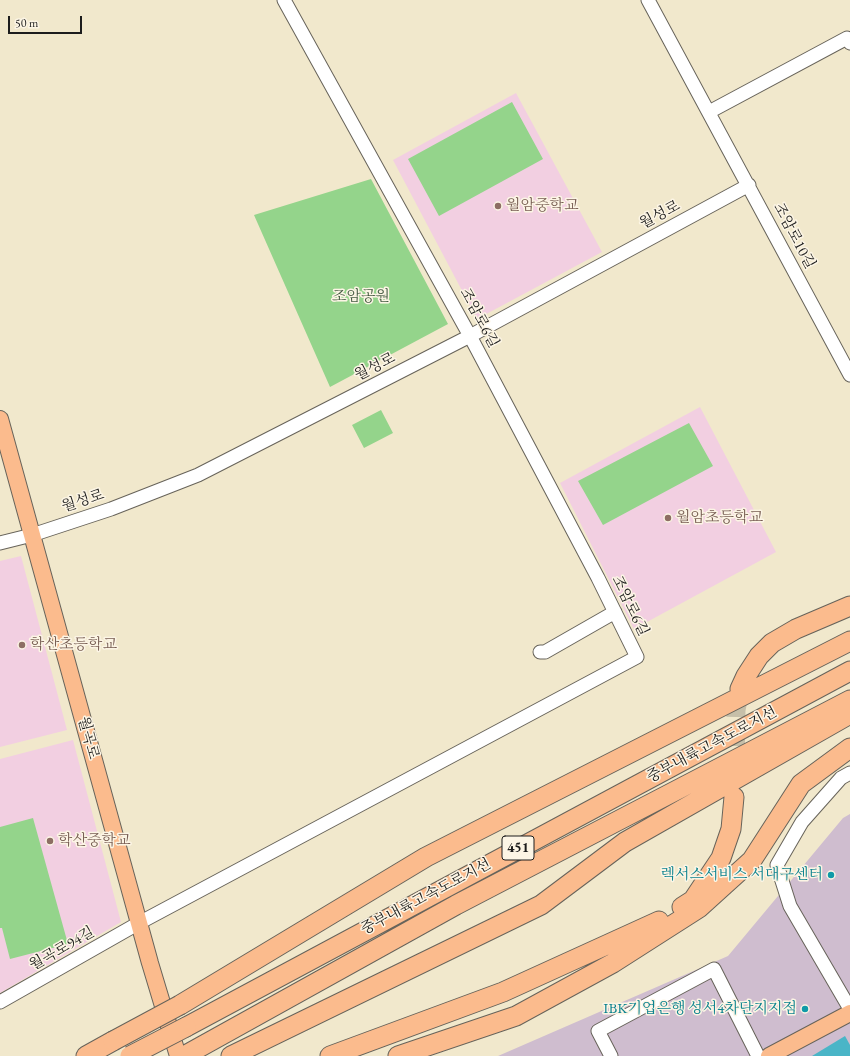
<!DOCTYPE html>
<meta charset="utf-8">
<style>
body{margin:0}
#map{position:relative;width:850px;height:1056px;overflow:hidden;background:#f1e8cc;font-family:"EB Garamond",serif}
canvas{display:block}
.scale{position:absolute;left:8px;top:16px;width:74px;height:18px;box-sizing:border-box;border:2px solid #1c1c1c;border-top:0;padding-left:5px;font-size:12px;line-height:14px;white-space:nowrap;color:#1c1c1c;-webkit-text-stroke:3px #fcf5e5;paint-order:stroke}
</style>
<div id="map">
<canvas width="850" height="1056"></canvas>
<div class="scale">50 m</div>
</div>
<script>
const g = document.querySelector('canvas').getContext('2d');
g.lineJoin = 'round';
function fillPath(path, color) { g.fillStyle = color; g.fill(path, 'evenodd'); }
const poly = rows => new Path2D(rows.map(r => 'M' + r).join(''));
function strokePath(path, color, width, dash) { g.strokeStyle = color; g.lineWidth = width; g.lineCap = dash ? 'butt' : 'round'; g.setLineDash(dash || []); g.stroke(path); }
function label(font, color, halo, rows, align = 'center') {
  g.font = font + ' "EB Garamond","Noto Serif KR",serif'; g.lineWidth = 3; g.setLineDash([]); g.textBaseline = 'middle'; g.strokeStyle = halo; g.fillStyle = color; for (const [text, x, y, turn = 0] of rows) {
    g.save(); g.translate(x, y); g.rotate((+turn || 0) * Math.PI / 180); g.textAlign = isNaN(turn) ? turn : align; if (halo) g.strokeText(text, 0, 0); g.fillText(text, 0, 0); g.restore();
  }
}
fillPath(poly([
 [516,93,602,252,477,319,393,160],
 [700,407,776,552,634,629,560,483],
 [21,556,67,730,0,747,0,561],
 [73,740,121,922,0,993,0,759]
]), '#f2cfe1');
fillPath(poly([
 [850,814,850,1056,498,1056,728,956,843,818]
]), '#cfbdcf');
fillPath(poly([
 [512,102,543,159,439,216,408,159],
 [371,179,448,324,330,387,254,215],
 [381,410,393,433,364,448,352,425],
 [689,423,713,466,603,525,578,481],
 [33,818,68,944,10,959,2,928,0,928,0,827]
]), '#94d48b');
fillPath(poly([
 [845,1036,850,1045,850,1056,812,1056]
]), '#4ab5c7');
strokePath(poly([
 [735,775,736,710,740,689]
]), '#c6bfa9', 19, [19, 10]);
const minor = poly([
 [648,0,850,375],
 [709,112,847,38,850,43],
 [0,543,32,535,111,509,198,475,470,336,749,185],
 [540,652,545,652,615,612],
 [850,773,841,778,802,822,777,865,790,906,850,1009],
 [0,1002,139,923,637,657,598,578,470,336,284,0],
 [611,1056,598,1031,714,969,758,1056]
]);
const major = poly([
 [0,419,150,963,178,1056],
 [769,1056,850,1013]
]);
const highway = poly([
 [740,689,746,676,759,656,772,643,796,629,850,606],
 [682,907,693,900,721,858,731,829,734,797],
 [180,1005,426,857,850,641],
 [186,1027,850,671],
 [86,1056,113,1041],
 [184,1056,456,905,850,700],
 [231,1056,541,905,625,842,850,714],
 [330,1056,503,992,659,921],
 [398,1056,516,1016,613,963,699,908,752,860,801,784,850,748]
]);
strokePath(minor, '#67635a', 15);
strokePath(major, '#67635a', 18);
strokePath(highway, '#67635a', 21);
strokePath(minor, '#fff', 13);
strokePath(major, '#fbbb8d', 16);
strokePath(highway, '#fbbb8d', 19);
const highwayBridge = poly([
 [113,1041,180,1005],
 [130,1056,186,1027]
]);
strokePath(highwayBridge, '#67635a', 21, []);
strokePath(highwayBridge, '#fbbb8d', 19);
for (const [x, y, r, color] of [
 [498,206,4,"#8d6e63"],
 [668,518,4,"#8d6e63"],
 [22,645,4,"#8d6e63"],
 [50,841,4,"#8d6e63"],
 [831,875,4,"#0f9aa8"],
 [805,1009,4,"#0f9aa8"]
]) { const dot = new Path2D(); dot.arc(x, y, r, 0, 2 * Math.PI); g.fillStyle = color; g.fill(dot); strokePath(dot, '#fcf5e5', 1.5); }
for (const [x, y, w] of [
 [518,848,32]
]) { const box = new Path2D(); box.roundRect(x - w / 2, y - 12, w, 24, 3); g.fillStyle = '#fcf5e5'; g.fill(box); strokePath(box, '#1c1c1c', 1); }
label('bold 14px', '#1c1c1c', null, [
 ["451",518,848]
]);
label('15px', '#785e54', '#fcf5e5', [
 ["월암중학교",506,206],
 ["월암초등학교",676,518],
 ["학산초등학교",30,645],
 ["학산중학교",58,841]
], 'left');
label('15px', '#1c1c1c', '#fcf5e5', [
 ["월성로",660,215,-28],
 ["조암로10길",794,236,62],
 ["조암로6길",479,318,62],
 ["월성로",375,367,-27],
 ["월성로",83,501,-18],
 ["조암로6길",630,606,64],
 ["월곡로",88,738,75],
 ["중부내륙고속도로지선",712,745,-28],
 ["중부내륙고속도로지선",426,897,-28],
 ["월곡로94길",62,949,-30]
]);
label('15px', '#465c43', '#fcf5e5', [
 ["조암공원",361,297]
]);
label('15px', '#0d838f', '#fcf5e5', [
 ["렉서스서비스 서대구센터",823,875],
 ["IBK기업은행 성서4차단지지점",797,1009]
], 'right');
</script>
